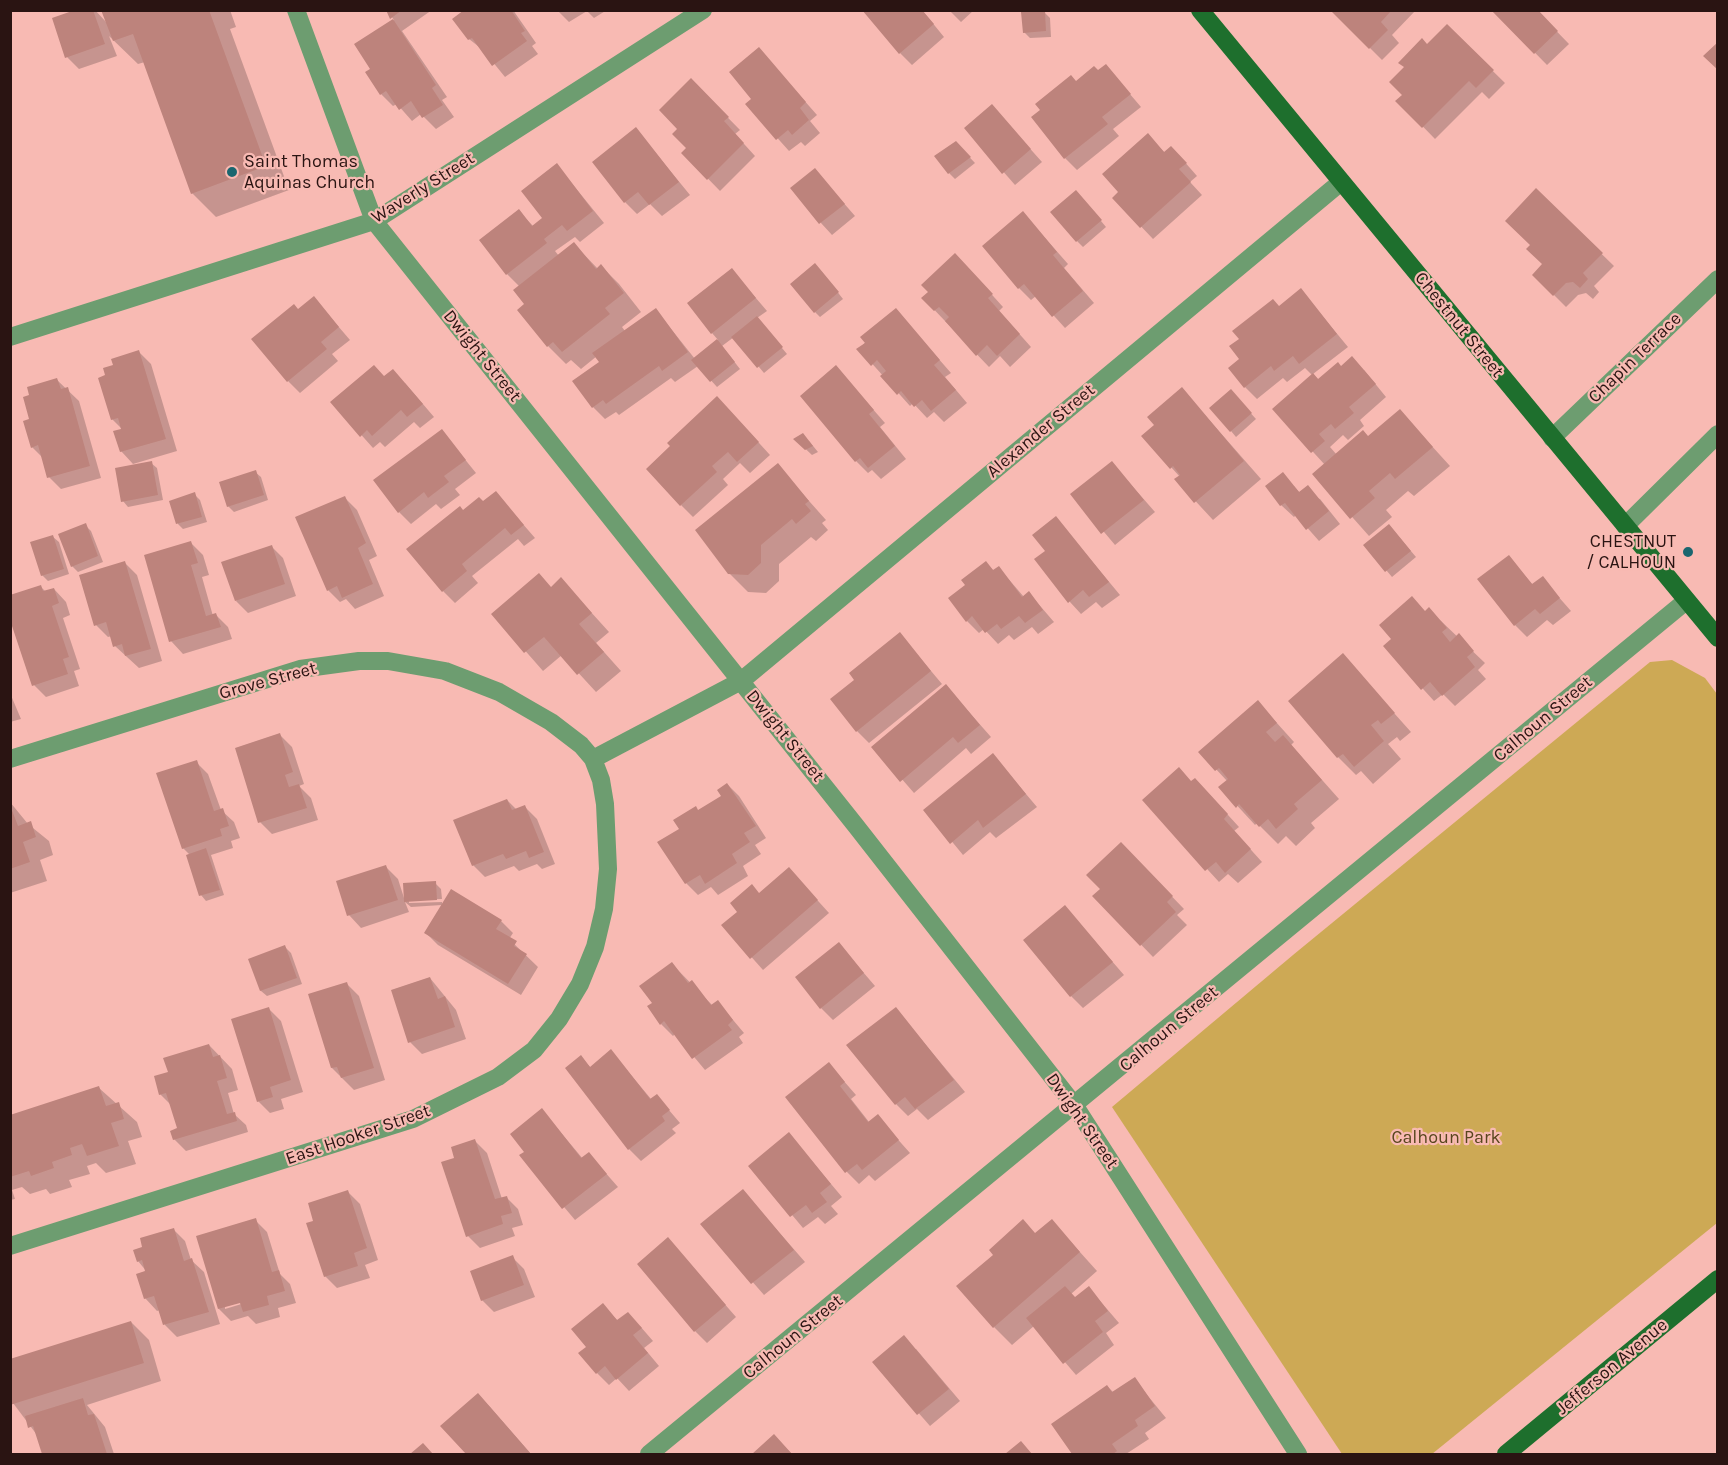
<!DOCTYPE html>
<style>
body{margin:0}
#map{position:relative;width:1728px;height:1465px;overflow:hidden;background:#f8bab3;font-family:Karla,sans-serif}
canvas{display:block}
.frame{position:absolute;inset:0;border:12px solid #2a1412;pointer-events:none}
</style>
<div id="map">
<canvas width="1728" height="1465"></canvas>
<div class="frame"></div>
</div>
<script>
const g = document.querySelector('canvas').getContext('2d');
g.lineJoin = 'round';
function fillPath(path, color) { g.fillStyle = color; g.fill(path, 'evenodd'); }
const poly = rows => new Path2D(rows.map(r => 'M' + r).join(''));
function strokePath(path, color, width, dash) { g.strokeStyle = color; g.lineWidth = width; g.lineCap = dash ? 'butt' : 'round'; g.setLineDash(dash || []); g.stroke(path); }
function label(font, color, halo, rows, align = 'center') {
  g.font = font + ' Karla,sans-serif'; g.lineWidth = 4.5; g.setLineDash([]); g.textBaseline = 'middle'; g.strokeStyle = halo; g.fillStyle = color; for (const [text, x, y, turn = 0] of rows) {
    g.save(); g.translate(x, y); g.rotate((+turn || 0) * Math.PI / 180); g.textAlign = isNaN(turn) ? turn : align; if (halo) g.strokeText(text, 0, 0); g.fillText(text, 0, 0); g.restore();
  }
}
fillPath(poly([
 [1672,660,1705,678,1717,694,1717,1223,1432,1454,1342,1454,1112,1107,1293,955,1650,662]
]), '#cda955');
fillPath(poly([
 [79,10,95,10,107,23,103,10,230,10,236,27,230,29,289,190,216,217,192,193,145,62,138,64,109,36,117,56,79,69,67,57],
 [387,10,432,10,402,31,447,97,442,100,454,117,436,129,421,114,412,121,397,104,393,106,381,94,367,73,372,70,394,20],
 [467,10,513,10,536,43,532,46,538,54,505,77,483,50,469,39],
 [557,10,607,10,594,18,587,11,569,22],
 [922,10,944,37,912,65,900,53],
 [949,10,974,10,961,22],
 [1332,10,1416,10,1392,35,1399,43,1382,60],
 [1493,10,1536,10,1569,44,1547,65],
 [1044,12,1050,18,1051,37,1030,38,1024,32],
 [1447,26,1505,83,1489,99,1482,92,1435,139,1398,101,1404,95,1427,46],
 [759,49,817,115,810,121,820,133,805,146,801,142,789,151,747,104,753,99],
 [1106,66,1141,107,1113,129,1119,136,1077,170,1065,158,1042,110,1077,82],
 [691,80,740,130,735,134,755,156,720,191,683,153,688,148,679,129],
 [992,106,1042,162,1015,185,966,129],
 [636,129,690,195,662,216,650,204,637,214,625,202],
 [1148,135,1165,153,1183,160,1197,176,1190,182,1202,195,1153,239,1114,198,1120,192],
 [956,143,975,163,955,179,949,173],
 [557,165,604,223,580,242,575,237,555,251,559,256,574,244,598,269,601,266,619,284,641,312,622,327,625,331,656,310,695,359,718,340,712,333,732,270,767,311,757,318,787,354,764,373,734,337,722,346,740,369,717,387,698,366,675,382,671,378,619,415,616,412,605,419,593,407,601,362,597,356,581,369,571,360,566,364,548,346,520,287,507,274,519,211,533,226,544,218],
 [815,170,855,216,832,235,821,223],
 [1536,190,1614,266,1594,286,1599,292,1593,299,1586,293,1578,295,1566,307,1534,275,1544,264,1532,245],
 [1082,198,1106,227,1083,247,1077,241],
 [1023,213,1068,264,1064,268,1094,303,1065,328,1036,296,1031,300,1019,288,984,246],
 [967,267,1003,307,999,311,1031,347,1010,367,1000,356,989,367,923,298],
 [821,271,843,299,820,317,815,312],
 [1301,290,1348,347,1313,374,1319,380,1342,367,1364,370,1386,397,1360,420,1364,426,1348,440,1343,435,1330,447,1337,455,1369,438,1400,411,1450,466,1414,496,1408,491,1386,510,1392,517,1369,536,1314,474,1325,465,1274,409,1313,376,1305,368,1287,382,1283,378,1257,399,1245,387,1242,360,1279,307],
 [314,298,350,340,332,354,338,361,300,393,288,381,298,311],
 [896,310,951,373,945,377,967,403,944,422,934,412,927,418,913,403,910,406,859,349],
 [139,352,151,364,177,451,133,464,121,451,123,430,112,419],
 [836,367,885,423,880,427,906,459,881,479,872,470,868,473,856,461,802,396],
 [385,378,405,383,434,417,420,428,414,422,385,447,380,442,373,448,332,402],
 [57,380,79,401,101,478,61,489,49,477,43,458,32,447,31,420],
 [1182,389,1261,479,1213,520,1176,480,1180,477,1143,436,1156,425],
 [1236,397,1256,419,1236,437,1231,431],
 [729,410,770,455,750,473,740,463,723,479,728,485,693,517,681,505],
 [442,431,476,473,455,489,460,495,441,509,436,504,411,524,399,512],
 [796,440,809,441,818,452,812,455],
 [151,463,157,468,163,500,128,507,123,501],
 [1112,463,1155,512,1115,545,1072,494],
 [777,465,826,520,822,523,828,530,816,541,811,537,779,564,779,581,766,593,748,592,729,573],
 [255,472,261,477,268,500,234,512,228,506],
 [1294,486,1300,493,1320,499,1340,524,1319,541,1296,515,1294,517,1281,505],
 [496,493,535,538,524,546,518,539,472,576,478,583,455,603,443,591,463,511,483,503],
 [194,494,200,500,207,522,183,529,178,524,171,502],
 [345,498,357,510,377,556,369,560,384,596,355,609,346,599,340,602,328,590],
 [1056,518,1120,595,1102,608,1096,602,1081,614,1070,602,1047,551],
 [85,525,91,531,103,562,78,572,72,566],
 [1394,531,1416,557,1392,577,1365,545],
 [53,537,59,542,69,574,48,581,42,575],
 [191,543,203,555,209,575,202,577,213,616,216,615,228,627,232,639,183,654,171,641],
 [271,546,283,558,296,596,248,613,236,601],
 [1509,557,1533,585,1542,578,1571,611,1553,625,1547,620,1527,637,1515,625],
 [125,563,137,575,162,661,139,668,115,646,112,636,108,637,96,625],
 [986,563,994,571,999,568,1024,597,1029,593,1054,622,1038,634,1032,627,1014,640,1009,635,998,644,984,629,979,633,967,621,967,585],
 [561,579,609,632,596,643,621,671,596,692,562,655,543,671,493,614,552,588],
 [41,587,46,592,54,589,66,602,70,615,63,618,80,669,74,671,79,686,46,697,34,685],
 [1426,612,1441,621,1485,663,1478,670,1486,679,1455,706,1443,694,1434,701,1385,647],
 [900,634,942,684,869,743,857,731,856,680],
 [1343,656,1411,732,1400,741,1397,737,1388,744,1401,759,1373,784,1361,771,1356,775,1338,757],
 [946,686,991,737,971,754,966,748,914,793,874,747],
 [10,693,21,719,10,722],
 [1258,702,1294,742,1291,745,1339,799,1311,823,1315,828,1296,846,1286,836,1278,844,1257,823,1255,825,1220,787,1228,782,1200,752],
 [280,735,292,747,304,784,299,786,311,798,318,820,272,834,260,822],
 [993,755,1037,807,996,838,990,832,963,855,926,810],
 [196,762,208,774,221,810,234,822,240,838,231,841,233,848,211,855,224,895,206,901,201,895,190,855,183,848],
 [1192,782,1207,792,1239,827,1234,831,1262,862,1238,883,1228,874,1219,882,1144,800],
 [727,784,739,796,766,838,755,845,761,854,743,866,748,876,718,895,711,887,698,895,686,883,681,829,699,811,723,796],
 [507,800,517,810,525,807,537,819,555,864,542,869,537,864,519,871,514,866,485,877,473,865],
 [10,802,28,824,49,841,53,855,40,860,47,881,10,893],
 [1133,856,1184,909,1177,915,1187,925,1153,957,1094,896],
 [386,867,398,879,404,898,435,883,441,889,442,899,409,900,409,903,442,902,442,905,411,907,405,902,409,912,361,928,349,915,338,882],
 [800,881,829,913,763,970,723,925,760,894],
 [1065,907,1124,975,1083,1008,1071,996],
 [501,921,513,933,509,939,538,967,521,995,438,945,426,933],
 [839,944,875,986,833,1020,821,1008],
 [285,947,291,953,302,984,267,996,261,991,250,960],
 [672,964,713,1006,718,1002,744,1033,739,1037,743,1043,705,1070,675,1034,673,1036,661,1024],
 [430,978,456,1010,466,1039,422,1054,410,1042],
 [347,984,359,996,385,1080,354,1090,332,1068],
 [269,1009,281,1021,303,1092,281,1099,284,1109,270,1113,258,1101],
 [896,1009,965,1092,928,1120,917,1109,908,1116,896,1104],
 [209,1045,232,1069,238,1090,228,1093,234,1114,246,1125,248,1132,186,1151,174,1139,179,1129,172,1106,160,1094,170,1073],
 [611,1051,651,1099,657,1096,680,1123,672,1129,676,1133,641,1161,629,1149,581,1057,591,1068],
 [829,1064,856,1095,851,1099,869,1122,877,1116,910,1153,875,1181,869,1175,859,1184,847,1172],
 [99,1088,137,1122,142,1137,128,1141,136,1164,106,1173,96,1163,87,1166,90,1174,69,1180,72,1187,50,1194,46,1189,30,1194,22,1187,12,1190,15,1199,10,1200,10,1117],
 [542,1110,583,1159,589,1154,618,1187,575,1220,521,1156,526,1152],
 [789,1134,842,1197,831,1206,838,1214,825,1224,818,1217,803,1228,751,1166],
 [475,1141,487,1153,502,1199,506,1197,518,1209,523,1225,512,1228,515,1236,480,1248,468,1236,456,1159],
 [743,1191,805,1262,764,1295,702,1224],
 [348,1192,360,1204,378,1260,365,1265,370,1278,337,1288,325,1276,315,1221],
 [255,1220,267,1232,280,1274,290,1284,296,1303,278,1308,280,1317,256,1324,248,1316,231,1321,219,1309],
 [247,1299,248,1302,225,1309,225,1306],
 [1052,1221,1097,1271,1071,1294,1076,1299,1089,1288,1119,1323,1106,1333,1114,1345,1076,1375,1034,1326,1012,1345,994,1327,1036,1234],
 [173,1229,185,1241,191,1260,204,1272,220,1324,177,1337,165,1325,160,1310,157,1311,145,1298,147,1272,138,1261],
 [668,1239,736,1317,707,1343,695,1331],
 [512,1257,524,1269,535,1297,494,1312,482,1300],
 [602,1305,618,1321,640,1326,653,1341,644,1348,659,1366,629,1391,617,1378,609,1385,597,1373,588,1347],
 [131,1322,149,1340,161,1381,87,1405,105,1427,114,1454,43,1454,37,1435,10,1399],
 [916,1349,960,1401,930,1426,874,1362],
 [1134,1379,1166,1418,1145,1433,1149,1439,1126,1454,1074,1454,1053,1425,1107,1386,1114,1393],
 [478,1395,490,1407,531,1454,468,1454,443,1426],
 [774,1436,792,1454,754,1454]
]), '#0003');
fillPath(poly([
 [75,10,93,10,105,44,65,58,52,18],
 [101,10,209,10,266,166,191,194,133,34,113,41],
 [386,10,402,10,390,19],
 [464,10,511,10,525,31,521,33,527,41,492,66,472,38,468,40,452,19],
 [862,10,922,10,934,24,899,54],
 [1330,10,1392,10,1381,22,1388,30,1369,49],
 [1491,10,1538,10,1558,31,1534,54],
 [1045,11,1046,31,1023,33,1021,12],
 [393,19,436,85,432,88,443,105,422,118,411,101,399,110,386,91,380,95,365,72,370,69,354,44],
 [1447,24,1494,70,1476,88,1469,81,1422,128,1395,101,1402,95,1389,82,1404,67,1398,63,1422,38,1427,44],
 [1718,42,1718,70,1703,56],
 [759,47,806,102,800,108,809,120,792,135,788,130,776,140,745,104,751,99,729,72],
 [1106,64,1131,94,1102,117,1108,124,1064,159,1031,117,1040,110,1035,104,1071,75,1076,81,1094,66,1098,70],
 [691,78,729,117,724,121,744,143,707,180,681,153,686,148,672,134,677,129,659,110],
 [992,104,1031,149,1002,174,964,128],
 [636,127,679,182,649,205,638,192,624,203,592,162],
 [1148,133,1164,152,1171,146,1187,163,1179,169,1191,182,1140,228,1112,198,1118,192,1102,174],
 [956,141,971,157,948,174,934,156],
 [557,163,593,211,567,231,562,225,544,239,547,243,506,275,479,240,519,209,532,226,542,218,521,191],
 [815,168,845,204,819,224,790,188],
 [1536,188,1603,253,1583,273,1588,279,1580,288,1573,282,1566,283,1553,296,1532,275,1542,264,1526,249,1530,245,1505,221],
 [1076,190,1102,220,1076,242,1050,212],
 [1023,211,1057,252,1053,255,1083,291,1052,317,1024,284,1018,289,982,246],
 [574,242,596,269,601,264,624,293,605,308,610,314,562,352,553,342,547,347,517,310,524,304,513,290],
 [955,253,993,294,988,298,1020,334,997,356,987,345,976,356,945,321,949,317,939,307,934,311,921,298,928,292,921,285],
 [815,263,839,292,814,313,790,284],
 [732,268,756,298,711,334,687,303],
 [1301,288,1337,334,1299,364,1293,356,1274,371,1271,366,1244,388,1228,368,1239,359,1229,346,1239,339,1232,331,1273,299,1279,306],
 [314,296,339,327,321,342,327,349,287,382,251,339,294,304,298,309],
 [656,308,688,352,662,371,659,366,606,404,603,400,592,408,572,381,599,362,592,353],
 [896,308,940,360,934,365,956,390,931,411,922,400,914,407,901,391,897,395,880,376,886,371,877,360,871,366,856,349,865,343,860,337],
 [757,316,783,347,757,368,731,337],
 [717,339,735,362,710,382,691,360],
 [139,350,166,439,120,452,113,431,121,429,118,418,111,420,98,378,105,375,103,368,113,365,111,359],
 [1352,356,1376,384,1349,407,1354,413,1335,429,1331,424,1319,434,1325,441,1311,453,1272,409,1313,373,1318,379,1338,362,1341,366],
 [374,365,384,376,393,369,423,404,407,417,401,410,372,436,367,430,360,437,330,402],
 [836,365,874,410,869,414,895,446,868,468,860,458,855,462,800,396],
 [57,378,61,389,68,387,90,466,47,478,38,445,31,448,23,421,29,419,23,397,29,395,27,387],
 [1182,387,1244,461,1194,503,1174,479,1180,475,1173,466,1170,469,1141,436,1154,425,1147,417],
 [1231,389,1252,413,1230,432,1209,408],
 [717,396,759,442,737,462,728,452,712,466,717,472,680,506,646,469,670,446,667,443],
 [1400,409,1433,447,1395,479,1390,473,1369,491,1375,498,1350,519,1312,474,1363,430,1368,436],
 [442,429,466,460,444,476,449,482,428,498,424,492,398,513,373,480],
 [803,433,813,446,805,450,793,439],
 [152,461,158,495,121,502,115,468],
 [1112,461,1144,500,1101,534,1070,494],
 [778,463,809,501,805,504,811,511,796,524,792,519,761,545,761,563,748,575,728,574,695,530],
 [256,470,264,495,227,507,219,482],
 [1283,472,1299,492,1308,485,1329,511,1306,530,1285,503,1280,506,1265,486],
 [496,491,524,525,511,535,505,528,462,564,467,571,442,592,406,549,460,506,463,510,479,497,483,501],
 [195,492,202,517,176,524,169,501],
 [345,496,366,543,358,548,373,584,342,598,337,586,327,591,295,517],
 [1056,516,1109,582,1089,597,1083,590,1068,603,1034,559,1045,551,1032,535],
 [86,523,98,556,71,567,58,534],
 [1389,524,1411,551,1385,572,1363,545],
 [53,535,64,569,41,576,30,542],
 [191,541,198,563,191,565,206,616,216,613,221,627,169,642,144,555],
 [272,545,285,584,235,601,221,562],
 [1509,555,1532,584,1543,576,1560,598,1540,614,1535,609,1514,626,1477,579],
 [125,561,151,649,125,656,122,644,113,647,106,622,94,626,79,575],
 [986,561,993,570,999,566,1022,597,1029,591,1043,610,1025,623,1019,616,1001,629,997,624,985,633,972,616,966,622,948,598,965,585,961,580],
 [539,573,551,587,561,577,592,613,579,624,604,652,577,675,544,637,524,653,491,614],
 [41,585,43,591,54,588,59,603,52,606,69,657,63,659,68,674,32,686,10,620,10,595],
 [1412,596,1425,611,1429,607,1447,628,1442,632,1450,642,1459,633,1474,651,1467,657,1475,667,1442,696,1430,682,1421,690,1383,646,1391,639,1379,625],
 [900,632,931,671,856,732,830,699,854,680,849,673],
 [1343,653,1395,713,1381,724,1378,720,1371,725,1384,741,1354,767,1343,754,1337,758,1288,701],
 [946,684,980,725,958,743,953,737,900,782,871,747],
 [1258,700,1277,723,1266,732,1275,742,1283,735,1322,780,1294,804,1298,809,1276,829,1268,819,1259,827,1239,804,1236,808,1218,787,1228,779,1219,768,1215,771,1198,752],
 [280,733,293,772,285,775,289,787,299,784,307,808,258,823,235,748],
 [993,753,1026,794,983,828,978,820,950,844,923,810],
 [197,760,214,811,223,808,229,826,220,829,222,836,182,849,156,773],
 [1179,767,1191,781,1195,778,1228,814,1224,819,1251,849,1225,873,1216,862,1205,871,1142,800],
 [727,783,756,826,744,833,750,842,732,854,737,863,705,884,700,875,685,884,657,842,679,829,673,820,696,806,698,810,721,796,717,790],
 [507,799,512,810,525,805,544,852,529,858,526,851,506,859,503,854,472,866,453,820],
 [10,805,18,826,31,821,36,837,23,842,30,862,10,869],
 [1121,842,1173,896,1167,902,1176,912,1140,946,1092,896,1100,889,1086,875],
 [206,848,220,890,199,896,186,855],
 [386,865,398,900,347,916,336,881],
 [789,867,818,900,750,959,721,925,737,912,730,903,752,884,759,893],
 [436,881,437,900,404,902,403,883],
 [451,889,502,920,496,929,517,941,514,946,527,954,508,984,424,933],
 [1065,905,1113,962,1070,997,1023,940],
 [839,942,864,973,820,1009,795,977],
 [285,945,297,978,260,991,248,959],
 [672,962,688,983,692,980,711,1005,718,1000,733,1020,728,1025,732,1030,692,1059,664,1021,660,1025,647,1006,652,1003,639,986],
 [430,977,438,999,445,996,455,1027,408,1043,391,990],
 [347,982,374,1068,341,1078,337,1067,331,1068,308,994],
 [269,1007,291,1080,270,1087,273,1097,257,1102,231,1019],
 [896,1007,954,1080,915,1109,905,1097,895,1105,846,1045],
 [209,1044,213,1057,220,1055,227,1078,217,1081,227,1114,235,1112,237,1121,173,1140,170,1131,177,1128,166,1093,159,1095,154,1076,168,1072,163,1058],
 [611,1049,650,1099,657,1094,670,1110,662,1116,665,1121,628,1150,565,1068,581,1055,590,1067],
 [829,1062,845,1082,840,1086,868,1122,878,1114,899,1140,862,1170,857,1164,845,1173,785,1097],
 [99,1086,106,1106,119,1102,124,1119,111,1123,119,1146,87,1156,82,1144,70,1148,72,1155,52,1162,54,1168,31,1176,29,1171,10,1177,10,1115],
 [542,1108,581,1158,589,1152,607,1174,562,1209,519,1155,524,1152,510,1134],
 [789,1132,831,1184,820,1193,827,1202,812,1213,806,1205,790,1217,748,1166],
 [475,1139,495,1199,507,1196,512,1213,501,1216,503,1224,466,1237,441,1162,454,1158,451,1147],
 [743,1189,794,1250,751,1284,700,1224],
 [348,1190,367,1248,354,1253,358,1266,324,1277,306,1223,313,1221,308,1203],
 [256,1218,272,1272,279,1270,285,1291,267,1296,269,1305,243,1312,240,1303,218,1309,196,1236],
 [1023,1219,1035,1233,1052,1219,1080,1252,993,1328,956,1286,993,1255,989,1250],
 [174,1228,184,1261,192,1258,209,1312,163,1325,154,1296,144,1299,136,1274,145,1271,142,1260,137,1262,133,1250,142,1247,140,1238],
 [668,1237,726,1305,694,1332,637,1264],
 [513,1255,524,1285,481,1301,470,1271],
 [1065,1286,1075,1297,1089,1286,1108,1311,1095,1321,1103,1332,1063,1364,1026,1318],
 [603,1303,617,1320,628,1312,642,1328,633,1335,648,1353,616,1380,605,1366,596,1374,578,1353,586,1347,571,1329],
 [131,1321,144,1363,10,1405,10,1359],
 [904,1335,949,1389,917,1415,872,1362],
 [1135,1377,1155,1406,1135,1420,1138,1426,1112,1444,1117,1451,1113,1454,1072,1454,1051,1424,1107,1385,1112,1392],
 [478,1393,531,1454,466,1454,440,1426],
 [83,1398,88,1415,94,1414,107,1454,42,1454,33,1426,28,1428,25,1416],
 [774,1434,792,1454,752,1454],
 [1021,1441,1032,1454,1005,1454],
 [423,1443,433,1454,410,1454]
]), '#bd837c');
strokePath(poly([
 [296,10,374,221,856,826,1075,1106,1298,1454],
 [10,337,374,221,703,10],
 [1552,438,1718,279],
 [1625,526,1718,434],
 [10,759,300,669,359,661,388,661,445,671,499,692,551,722,581,745,593,759,741,681,1341,182],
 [10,1246,413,1119,498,1077,534,1050,559,1019,580,984,595,947,604,909,608,869,605,804,601,780,593,759],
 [649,1454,1686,601]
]), '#6d9d70', 18);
strokePath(poly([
 [1200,10,1718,638],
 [1506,1454,1718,1279]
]), '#1e6f2d', 18);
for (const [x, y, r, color] of [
 [232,172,6,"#1a666f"],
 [1688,552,6,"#1a666f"]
]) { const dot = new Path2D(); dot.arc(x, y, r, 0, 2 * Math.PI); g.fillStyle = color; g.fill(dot); strokePath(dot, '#f8bab3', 2); }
label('18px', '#2a1412', '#f8bab3', [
 ["Saint Thomas",244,162],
 ["Aquinas Church",244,183],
 ["CHESTNUT",1676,542,"right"],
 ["/ CALHOUN",1676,563,"right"]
], 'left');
label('18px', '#2a1412', '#f8bab3', [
 ["Waverly Street",423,188,-32],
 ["Chestnut Street",1459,325,51],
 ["Dwight Street",482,356,51],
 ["Chapin Terrace",1635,358,-44],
 ["Alexander Street",1041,431,-40],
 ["Grove Street",268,681,-15],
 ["Calhoun Street",1543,719,-40],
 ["Dwight Street",785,736,51],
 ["Calhoun Street",1169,1029,-40],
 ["Dwight Street",1082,1121,55],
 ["East Hooker Street",358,1135,-19],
 ["Calhoun Street",793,1337,-39],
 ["Jefferson Avenue",1612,1367,-40]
]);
label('18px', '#58461d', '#f8bab3', [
 ["Calhoun Park",1446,1138]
]);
</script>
